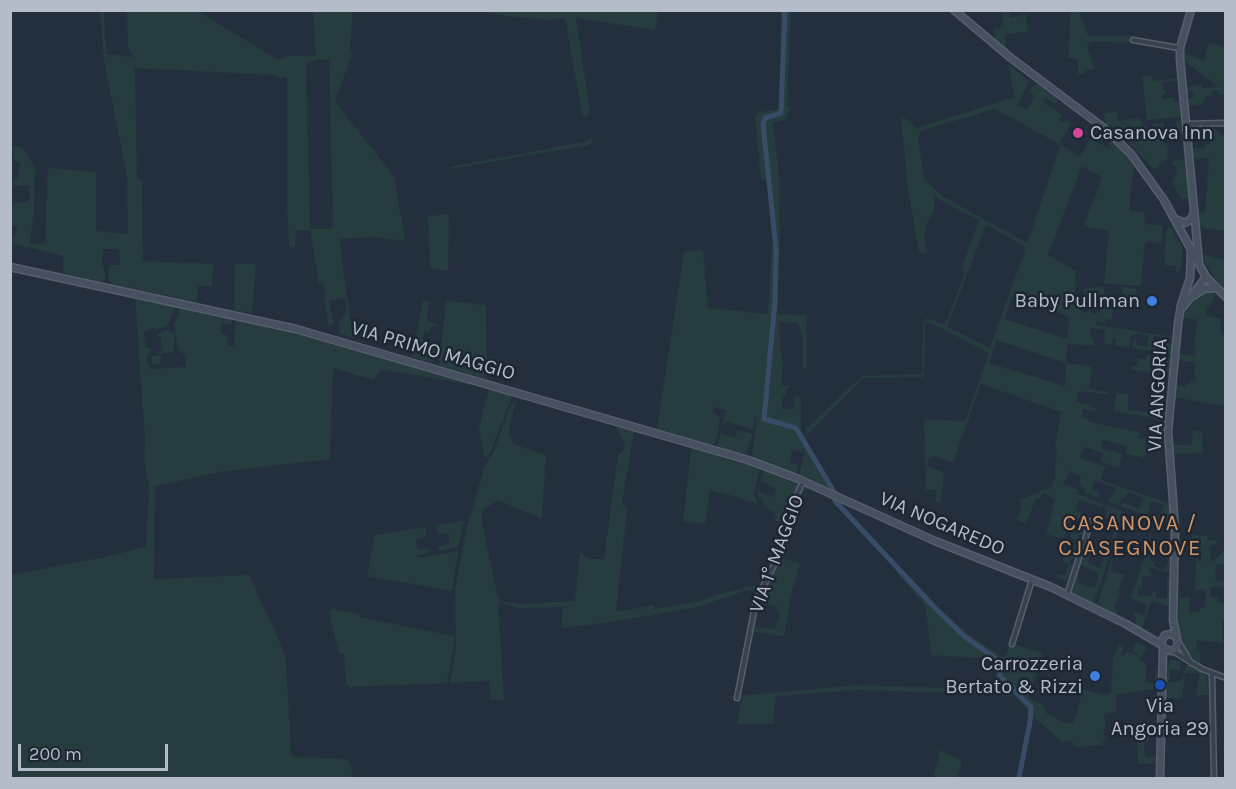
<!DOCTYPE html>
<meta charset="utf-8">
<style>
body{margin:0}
#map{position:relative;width:1236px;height:789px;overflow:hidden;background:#242f3e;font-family:Karla,sans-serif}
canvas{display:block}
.frame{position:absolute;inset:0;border:12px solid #b4bcc9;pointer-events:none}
.scale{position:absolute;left:18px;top:744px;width:150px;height:27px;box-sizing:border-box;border:3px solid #b4bcc9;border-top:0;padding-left:8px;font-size:18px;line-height:21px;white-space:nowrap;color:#b4bcc9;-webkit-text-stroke:4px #1d2633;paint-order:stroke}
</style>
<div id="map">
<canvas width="1236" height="789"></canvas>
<div class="frame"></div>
<div class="scale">200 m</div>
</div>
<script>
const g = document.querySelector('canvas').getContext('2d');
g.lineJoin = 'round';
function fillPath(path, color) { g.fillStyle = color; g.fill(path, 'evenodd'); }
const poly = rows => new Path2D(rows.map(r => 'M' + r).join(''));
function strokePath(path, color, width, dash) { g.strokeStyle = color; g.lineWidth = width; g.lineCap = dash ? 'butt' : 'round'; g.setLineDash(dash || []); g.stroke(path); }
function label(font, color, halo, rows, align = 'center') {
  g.font = font + ' Karla,sans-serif'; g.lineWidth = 5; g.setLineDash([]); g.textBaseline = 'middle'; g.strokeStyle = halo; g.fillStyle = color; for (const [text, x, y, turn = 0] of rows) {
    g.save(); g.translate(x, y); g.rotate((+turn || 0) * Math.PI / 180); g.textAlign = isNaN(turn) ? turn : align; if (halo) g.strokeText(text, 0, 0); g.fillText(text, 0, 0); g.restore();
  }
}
fillPath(poly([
 [198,11,278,60,288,56,316,56,313,11,353,11,350,48,352,54,335,102,394,176,405,241,374,237,339,239,353,338,340,334,339,322,347,312,345,298,329,301,334,324,330,324,330,327,328,323,324,296,326,293,323,284,319,284,310,230,296,231,295,248,289,245,287,207,287,76,280,79,274,75,135,68,137,177,142,182,143,261,213,264,212,286,198,286,197,302,112,284,109,278,108,269,110,265,120,265,119,249,103,249,102,266,105,274,105,279,102,282,63,273,63,256,11,243,11,239,13,239,16,233,17,226,11,225,11,203,29,202,30,186,12,185,13,180,18,178,20,162,15,161,12,147,22,147,35,167,34,207,30,244,45,243,48,168,96,172,96,231,128,234,127,175,104,60,100,11,104,11,106,54,134,57,128,48,127,11],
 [322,59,329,60,333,225,328,229,310,229,306,63],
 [482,11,658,10,658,11,655,30,576,18,590,114,583,118,565,18,551,20,505,16],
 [781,11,791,11,787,107,791,107,785,120,773,123,779,177,780,240,777,314,807,315,806,368,803,370,803,341,798,323,779,322,780,346,783,363,781,385,791,386,786,390,786,395,783,395,782,408,793,410,795,396,801,397,801,429,803,435,835,492,799,476,805,453,792,450,790,462,798,465,795,474,752,457,757,417,755,417,753,430,726,421,722,428,721,433,735,438,738,430,752,434,746,455,717,447,726,410,713,407,713,413,718,415,720,421,716,441,712,445,657,429,684,252,703,250,708,308,768,314,772,244,776,237,773,234,768,179,761,180,755,117,760,112,779,109],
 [1002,11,1009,11,1010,18,1026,14,1028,31,1005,35,1006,48,995,38,994,29,1004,27],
 [1071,11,1079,11,1088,36,1133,36,1131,43,1091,41,1087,45,1094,69,1085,69,1085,74,1078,74,1078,59,1068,58],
 [1209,42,1225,48,1225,95,1219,95,1217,90,1212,91,1213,96,1205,97,1203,104,1186,106,1186,100,1194,97,1193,90,1188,91,1189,94,1185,94,1184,88,1201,84,1202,88,1212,88,1217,86,1182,59,1182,53,1204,60],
 [1008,64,1029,81,1017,105,1027,110,1035,96,1029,92,1036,83,1058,99,1055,104,1045,98,1043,102,1062,115,1059,120,1064,123,1066,120,1071,123,1060,144,1080,157,1090,139,1109,148,1108,136,1120,147,1134,164,1129,211,1144,212,1145,224,1163,226,1161,243,1145,242,1141,286,1104,283,1109,231,1084,226,1102,177,1082,166,1048,255,1076,271,1074,299,1079,300,1078,306,1084,313,1089,310,1094,315,1100,311,1101,303,1114,306,1111,321,1109,318,1105,320,1107,323,1096,321,1096,325,1174,337,1173,339,1154,336,1152,347,1164,349,1166,342,1170,343,1173,345,1172,354,1132,348,1133,341,1136,341,1136,345,1147,347,1149,336,1136,334,1131,336,1129,348,1116,345,1116,338,1113,338,1111,345,1104,343,1106,330,1091,328,1090,337,1093,338,1095,346,1068,344,1066,363,1092,367,1089,389,1108,392,1108,395,1084,391,1084,393,1078,392,1076,402,1092,405,1092,408,1096,409,1095,411,1083,409,1081,417,1089,419,1089,422,1139,432,1138,438,1146,439,1145,446,1148,447,1145,458,1125,453,1127,446,1103,440,1101,447,1103,449,1122,454,1119,468,1100,462,1103,453,1084,447,1080,458,1105,466,1101,480,1170,504,1172,524,1157,520,1156,514,1160,515,1164,505,1152,501,1148,510,1150,512,1147,516,1121,506,1124,502,1139,509,1143,498,1128,492,1118,505,1108,501,1109,497,1112,497,1116,488,1095,480,1091,489,1100,493,1098,498,1086,493,1079,481,1081,476,1070,471,1063,484,1079,490,1078,494,1124,512,1114,542,1111,541,1118,521,1105,517,1107,510,1106,506,1103,504,1102,507,1079,500,1075,511,1085,514,1083,520,1087,522,1083,535,1080,534,1078,539,1081,541,1076,559,1072,558,1071,560,1070,564,1074,565,1070,578,1067,577,1065,581,1056,576,1057,574,1065,576,1069,564,1062,561,1064,555,1071,557,1076,540,1070,538,1072,532,1078,534,1082,522,1070,518,1064,539,1046,534,1055,499,1044,493,1039,499,1036,498,1026,524,1016,519,1022,509,1019,500,1054,486,1052,484,1055,479,1055,464,1057,455,1055,447,1061,412,981,384,953,463,934,456,933,458,930,457,927,466,944,473,941,503,936,502,936,490,926,490,924,420,965,421,989,353,929,322,925,324,924,377,863,378,807,435,805,429,862,376,922,374,923,323,927,318,945,325,965,273,961,270,979,220,940,200,935,195,934,210,927,223,924,239,927,255,919,252,907,183,901,115,916,128,1015,97],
 [995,109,1059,144,1060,147,1027,243,942,196,924,179,918,137,923,130],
 [986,225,1024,246,1025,250,990,348,947,327],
 [1012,297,1069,316,1068,339,1004,319],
 [996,340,1066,363,1065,386,989,363],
 [1151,76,1154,81,1177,78,1177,81,1162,82,1163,90,1166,90,1166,94,1162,95,1162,99,1174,97,1174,102,1180,101,1181,117,1147,120,1142,77],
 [1116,111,1118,121,1141,118,1142,127,1147,127,1148,133,1151,132,1152,124,1163,122,1164,132,1177,131,1176,121,1182,120,1183,132,1163,135,1164,145,1167,145,1168,158,1154,170,1128,141,1106,123,1104,114],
 [1211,126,1225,137,1225,234,1224,231,1203,228,1203,226,1199,226,1199,229,1197,212,1205,213,1209,158,1192,158,1191,148,1205,149,1206,144,1210,144],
 [591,138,594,140,588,145,450,169,450,167,585,142],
 [1186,159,1190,198,1182,199,1173,185,1172,179,1177,175,1176,166,1173,165,1172,161],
 [449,213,448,271,430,268,428,217],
 [1169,228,1172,228,1183,249,1181,270,1176,272,1176,266,1164,265,1166,232],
 [1202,254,1225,260,1225,290,1210,272],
 [235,264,256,264,252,313,234,310],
 [1100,287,1105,287,1104,296,1121,299,1123,287,1134,288,1137,291,1135,304,1083,296,1084,289],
 [1208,291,1216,295,1207,310,1206,315,1221,319,1220,332,1225,337,1225,406,1173,397,1174,385,1186,387,1187,383,1190,384,1191,380,1195,380,1196,376,1194,375,1195,363,1177,360,1178,354,1195,356,1196,351,1193,350,1198,320,1181,317,1192,300],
 [135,296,176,305,167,326,157,330,153,328,144,331,145,348,151,349,146,360,151,369,186,367,185,355,178,350,174,325,178,315,179,306,232,317,231,324,221,324,221,334,227,335,227,346,234,346,236,318,292,331,510,394,512,396,491,451,485,459,479,429,489,388,381,369,374,380,333,368,330,459,220,472,155,486,154,579,249,575,279,640,286,660,291,753,293,757,331,758,346,760,351,764,353,778,11,778,11,575,105,557,146,547,149,488,144,459,145,440],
 [423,301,429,301,427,321,439,325,439,327,431,327,430,332,425,331,422,340,427,342,427,345,435,347,434,362,432,363,412,357],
 [446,301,486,305,487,379,439,365],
 [166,330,173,333,175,340,173,352,161,354,160,364,154,364,151,361,152,356,159,355,159,351,162,350,161,337,155,335],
 [1147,354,1151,355,1151,366,1160,367,1162,356,1171,357,1169,375,1132,370,1133,366,1136,366,1138,358,1146,359],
 [1116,393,1128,394,1128,410,1150,413,1150,416,1165,418,1165,420,1114,411],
 [516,400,509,431,513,444,546,455,542,519,498,500,484,510,481,517,498,598,501,601,517,604,575,601,580,552,590,559,604,559,618,455,623,451,625,443,615,426,634,431,622,504,627,509,616,612,654,605,654,609,696,602,722,593,762,584,758,591,747,590,697,607,618,621,561,628,563,607,520,608,498,602,504,700,491,700,489,681,450,683,456,647,455,590,466,531,484,468,493,453,509,409],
 [1193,431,1202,431,1203,453,1174,454,1173,445,1191,445],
 [691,448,760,469,754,494,757,502,755,503,752,501,750,503,741,498,710,490,705,524,683,521],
 [766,471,799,485,785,526,774,519,776,514,764,506,764,501,758,495,758,491,773,497,776,489,762,481,759,487,763,472],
 [807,487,840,503,934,604,967,633,1002,657,1005,657,1010,643,1043,653,1029,698,1043,705,1046,713,1066,724,1074,722,1083,689,1105,695,1111,692,1113,658,1119,645,1124,648,1121,654,1124,656,1126,652,1138,655,1133,651,1135,642,1147,648,1139,660,1147,664,1145,682,1154,683,1156,670,1159,670,1159,688,1116,695,1116,711,1104,715,1106,726,1103,731,1105,738,1102,745,1077,747,1071,741,1063,742,1033,717,1021,778,1017,778,1029,712,1012,693,1010,697,993,694,855,690,776,696,773,724,737,724,742,699,739,696,857,685,1006,690,996,678,995,666,991,659,931,655,926,607,881,553,830,498,808,489,802,494,782,558,800,563,790,600,784,636,753,632,753,627,775,629,780,613,776,612,778,607,767,604,766,606,759,602,780,558,799,493],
 [464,521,458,547,438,551,439,546,450,543,448,533,438,535,436,525],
 [425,527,426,537,416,540,418,550,429,548,428,553,415,556,423,557,458,551,452,591,367,576,375,535],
 [1192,535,1207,536,1208,541,1218,540,1216,544,1209,546,1211,560,1213,562,1225,549,1225,564,1217,565,1215,574,1217,581,1225,582,1225,586,1210,587,1210,596,1218,598,1218,602,1225,603,1225,619,1222,619,1223,643,1197,640,1196,651,1201,652,1200,663,1189,654,1182,640,1177,625,1179,598,1189,597,1189,612,1200,612,1200,608,1205,608,1206,590,1195,590,1196,561,1201,561,1201,556,1192,554,1192,551,1197,550,1197,545,1190,544,1187,542,1192,540],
 [1086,546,1100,552,1100,554,1091,551,1088,563,1100,568,1107,552,1111,553,1093,604,1071,593,1079,568,1078,583,1095,588,1099,573,1080,565],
 [1147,550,1152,551,1149,559,1155,563,1154,566,1164,570,1168,562,1167,558,1172,559,1172,574,1149,567,1149,571,1152,572,1151,576,1142,576,1142,588,1138,588,1138,595,1152,596,1152,592,1156,592,1156,598,1167,598,1167,578,1172,579,1171,607,1151,601,1142,629,1136,626,1136,619,1132,610,1144,616,1147,605,1131,598],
 [1111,561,1113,561,1110,571,1124,575,1118,590,1120,595,1113,608,1117,610,1116,615,1098,604],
 [331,609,359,614,360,617,454,636,454,646,447,683,349,687,346,684,344,654,339,654,329,613],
 [1171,660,1180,661,1180,670,1170,670,1169,682,1179,682,1182,680,1186,664,1207,676,1208,695,1196,695,1199,674,1185,673,1182,698,1165,698,1166,669],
 [1136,725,1148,725,1149,741,1144,742,1145,757,1157,757,1157,763,1138,764],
 [940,750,962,761,958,778,933,778]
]), '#263c3f');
strokePath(poly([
 [785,10,781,113,765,118,763,124,776,249,775,301,764,419,796,428,833,490,835,501,937,610,964,636,1002,663,1000,676,1031,707,1030,722,1019,778]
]), '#394c67', 5);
const street = poly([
 [1133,40,1179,48],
 [1186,124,1226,123],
 [1067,595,1091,521],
 [1179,643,1191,663],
 [1012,644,1032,580],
 [1173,651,1202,669,1226,678],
 [1212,674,1214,778],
 [737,698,756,601,778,557,797,494,803,482]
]);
const secondary = poly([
 [954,10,1011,58,1104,128,1131,154,1164,200,1206,277,1226,297],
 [1191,10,1180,48,1180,59,1199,263],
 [1175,219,1185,223,1191,219,1193,215],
 [10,267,296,329,748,460,796,478,935,541,1051,587,1126,624,1162,645],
 [1193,296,1204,289,1215,288],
 [1183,307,1206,277],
 [1163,648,1171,651,1176,649,1178,644,1173,620,1175,529,1168,431,1178,324,1181,305,1190,278,1191,252],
 [1160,778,1163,648,1161,642,1165,635,1171,634,1176,637]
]);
strokePath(street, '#565f6c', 7);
strokePath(secondary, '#565f6c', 9);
strokePath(street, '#38414e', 4);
strokePath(secondary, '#465061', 6);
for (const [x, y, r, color] of [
 [1078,133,6,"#d1479c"],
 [1152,301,6,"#3f7fe0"],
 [1095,676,6,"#3f7fe0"],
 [1160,685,6,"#1a4fb4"]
]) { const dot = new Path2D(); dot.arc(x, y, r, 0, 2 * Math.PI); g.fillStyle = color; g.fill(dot); strokePath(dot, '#1d2633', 2); }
label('20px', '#b4bcc9', '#1d2633', [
 ["Casanova Inn",1090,133,"left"],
 ["Baby Pullman",1140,301],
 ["Carrozzeria",1083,664],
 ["Bertato & Rizzi",1083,687],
 ["Via",1160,706,"center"],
 ["Angoria 29",1160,729,"center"]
], 'right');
label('20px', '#b4bcc9', '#1d2633', [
 ["VIA PRIMO MAGGIO",433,351,16],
 ["VIA ANGORIA",1158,395,-87],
 ["VIA NOGAREDO",942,524,23],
 ["VIA 1° MAGGIO",777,554,-70]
]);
g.letterSpacing = '1.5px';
label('22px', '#d59563', '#1d2633', [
 ["CASANOVA /",1130,524],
 ["CJASEGNOVE",1130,549]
]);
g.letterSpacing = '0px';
</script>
